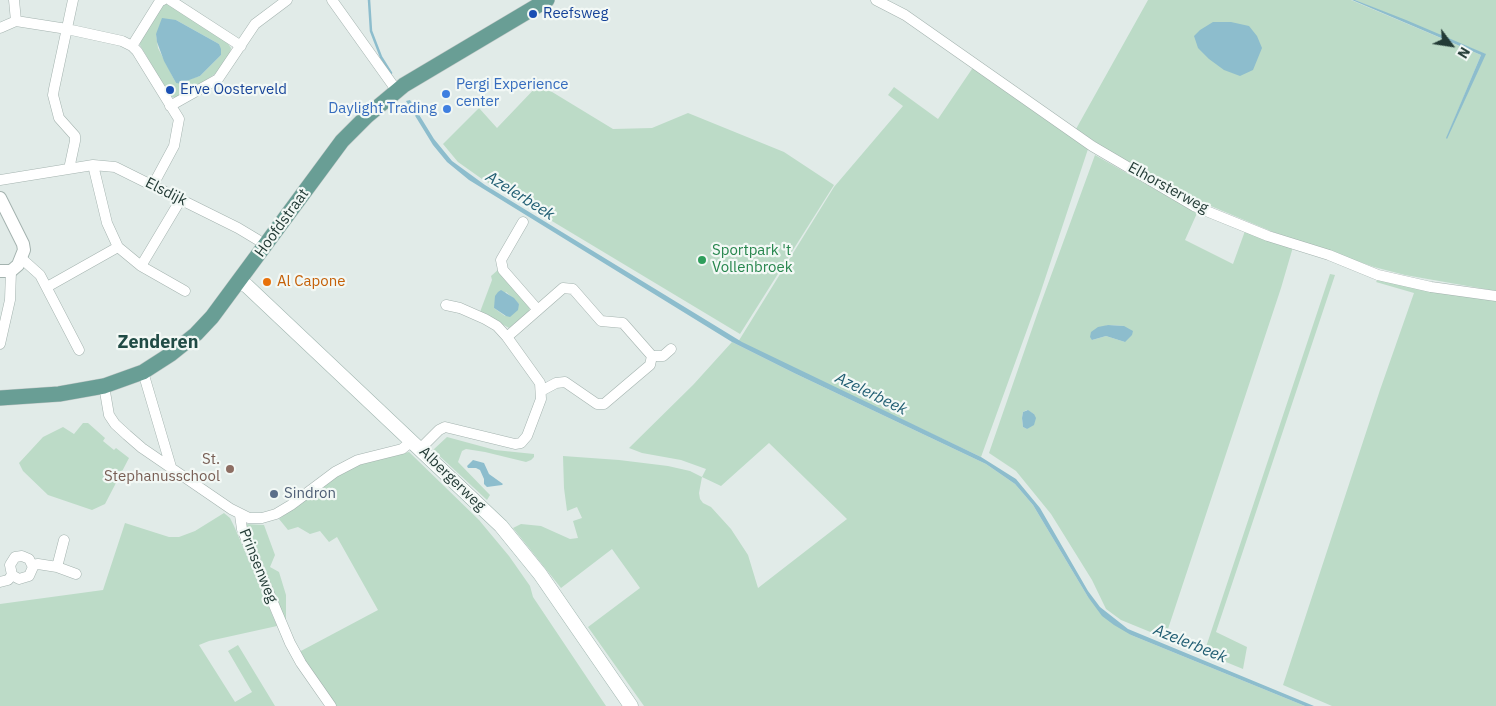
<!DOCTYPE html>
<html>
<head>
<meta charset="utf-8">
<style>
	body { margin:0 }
	#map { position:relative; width:1496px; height:706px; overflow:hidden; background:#e1ebe8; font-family:"IBM Plex Sans",sans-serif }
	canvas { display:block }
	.north { position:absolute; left:1426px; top:20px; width:50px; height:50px; -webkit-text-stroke:4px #f2f8f5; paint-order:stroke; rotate:121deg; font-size:14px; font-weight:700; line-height:20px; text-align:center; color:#233b36 }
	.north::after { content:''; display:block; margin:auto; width:18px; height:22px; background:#233b36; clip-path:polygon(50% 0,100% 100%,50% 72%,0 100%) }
</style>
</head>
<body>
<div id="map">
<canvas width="1496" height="706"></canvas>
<div class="north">N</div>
</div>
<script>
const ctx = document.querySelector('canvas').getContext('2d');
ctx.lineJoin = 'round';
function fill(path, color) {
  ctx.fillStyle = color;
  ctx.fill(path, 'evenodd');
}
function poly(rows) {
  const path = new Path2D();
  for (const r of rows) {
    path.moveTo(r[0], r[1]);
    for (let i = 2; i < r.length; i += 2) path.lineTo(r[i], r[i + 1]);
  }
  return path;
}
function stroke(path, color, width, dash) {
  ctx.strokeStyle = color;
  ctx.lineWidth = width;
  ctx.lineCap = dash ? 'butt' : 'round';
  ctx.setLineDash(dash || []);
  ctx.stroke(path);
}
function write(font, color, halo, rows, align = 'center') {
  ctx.font = font + ' "IBM Plex Sans",sans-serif';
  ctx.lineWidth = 4.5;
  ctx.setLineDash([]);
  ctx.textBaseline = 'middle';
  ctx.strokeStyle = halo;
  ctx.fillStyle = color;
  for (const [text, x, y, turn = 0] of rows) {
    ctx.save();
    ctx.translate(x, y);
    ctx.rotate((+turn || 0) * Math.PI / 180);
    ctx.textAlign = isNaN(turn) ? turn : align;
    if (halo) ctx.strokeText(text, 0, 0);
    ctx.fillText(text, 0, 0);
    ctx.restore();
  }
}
fill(poly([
	[1148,0,1351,0,1481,55,1446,139,1485,54,1355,0,1496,0,1496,291,1405,275,1374,267,1273,232,1194,199,1155,180,1122,160,1076,129],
	[166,3,172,5,227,42,231,48,230,53,218,72,179,98,172,97,167,91,140,45,140,39,159,9],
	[176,20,219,44,221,55,200,76,176,83,158,48,156,34],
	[974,66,1088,149,1040,294,981,457,738,342,834,187,903,106,888,95,894,87,938,119],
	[539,84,613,129,652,128,688,113,784,152,834,185,740,334,482,179,458,162,443,144,479,108,497,128],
	[1095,155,1174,200,1198,211,1185,240,1233,264,1245,231,1293,247,1281,288,1165,638,1121,620,1106,609,1092,580,1051,514,1016,471,989,453,1041,303],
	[1108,325,1124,326,1125,342,1106,336,1092,340,1093,332],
	[1027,410,1034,414,1027,429,1023,427,1022,418,1023,412],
	[499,269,529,306,530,313,509,328,480,312,492,280,491,276],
	[506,292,519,304,505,316,494,308],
	[1330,274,1335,275,1216,632,1247,647,1243,669,1204,653],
	[1380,277,1496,301,1496,706,1332,706,1283,685,1380,390,1414,293,1376,282],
	[732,342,794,373,986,464,1015,484,1033,505,1088,597,1131,635,1305,706,644,706,588,627,640,588,612,549,561,588,513,528,521,524,541,526,570,539,578,538,573,521,582,518,577,507,567,511,564,488,563,456,619,460,668,466,690,471,702,477,706,469,681,460,642,453,629,448,693,385],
	[769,443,847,519,758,588,748,555,731,529,711,507,703,503,700,499,699,493,702,477,721,486],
	[83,423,88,423,105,438,103,441,114,450,116,448,129,458,105,504,92,510,48,495,23,471,19,463,43,437,63,427,74,434],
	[447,437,495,450,534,454,534,457,531,460,526,462,485,452,466,449,462,451,458,462,490,495,487,500,433,450],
	[409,452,479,520,509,556,530,586,533,597,606,706,335,706,299,652,378,610,337,537,329,542,320,531,310,534,298,527,288,530,279,519,338,475,351,468,370,461],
	[224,513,230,518,234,526,277,626,209,641,199,645,235,702,252,692,228,651,238,645,275,706,0,706,0,604,103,590,125,523,169,537,179,537,195,531],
	[245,524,264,525,275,555,270,567,279,572,286,595,286,624]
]), '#bcdbc7');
fill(poly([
	[1352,0,1355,0,1406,20,1486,54,1447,139,1446,138,1481,55],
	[162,18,176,20,219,44,221,49,221,55,200,76,189,80,182,84,176,83,164,61,157,42,156,34],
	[1213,22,1231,22,1249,26,1257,36,1262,48,1253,70,1240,76,1224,70,1209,59,1198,48,1194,36,1200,30],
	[410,100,434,139,452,161,485,185,742,342,981,457,1016,479,1040,508,1088,591,1100,607,1128,629,1314,706,1305,706,1131,635,1114,625,1102,616,1088,597,1033,505,1015,484,986,464,794,373,732,342,469,180,447,162,433,145,406,101],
	[501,290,514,298,519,304,518,310,510,317,506,316,494,308,495,296,498,292],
	[1108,325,1124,326,1133,331,1132,335,1125,342,1106,336,1092,340,1090,337,1091,332,1098,327],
	[1028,410,1034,414,1036,418,1034,425,1027,429,1023,427,1022,418,1023,412],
	[473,460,484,463,489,474,503,484,502,485,487,487,484,484,484,479,480,470,476,468,468,468,467,466]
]), '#8dbdcd');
stroke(poly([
	[369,0,371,31,381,57,391,73]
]), '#8dbdcd', 2.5);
const minor = poly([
	[14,0,16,21],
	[170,0,241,46],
	[332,0,397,91],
	[876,0,905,15,1092,146,1194,206,1268,236,1329,255,1378,275,1431,287,1496,296],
	[0,28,16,21,67,29,122,41,132,46,137,51,179,119,174,146,153,185],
	[132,46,160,1,163,0],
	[170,106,218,79,255,24,287,0],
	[93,165,107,223,118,247,141,266,185,291],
	[69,169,75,141,75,136,59,118,53,95,54,89,73,0],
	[0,180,93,165,115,167,238,228,258,240],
	[523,222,501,260,503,270,538,310],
	[21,258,40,275,79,350],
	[141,266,181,199],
	[47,287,118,247],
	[507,337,563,288,573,289,601,321,623,323,652,356,650,365,604,404,597,404,565,382,556,383,541,391],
	[0,344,10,300,11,271],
	[652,356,663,356,671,349],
	[143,372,171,467],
	[104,386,109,415,115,424,127,435,142,448,231,509,249,518,262,518,276,514,291,505,335,472,358,460,402,449,412,441],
	[420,449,439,430,445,427,515,444,521,443,527,436,541,399,540,383,507,337,497,326,485,319,460,308,446,305],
	[240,515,242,529,290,643,301,663,331,706],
	[32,565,38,564,57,567,64,540],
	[57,567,76,574],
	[0,582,8,580,12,575,19,579,29,576,33,567,29,559,22,556,15,557,10,565,12,575]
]);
const tertiary = poly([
	[0,198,23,244,24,250,18,265,11,271,0,271]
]);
const secondary = poly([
	[239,281,247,286,501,526,540,574,631,706]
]);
const primary = poly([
	[0,398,59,394,104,386,143,372,171,354,196,334,212,317,342,141,367,116,404,85,547,0]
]);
stroke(minor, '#a4b3af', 11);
stroke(tertiary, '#a4b3af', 14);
stroke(secondary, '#a1b6b0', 15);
stroke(primary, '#c1c8c7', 16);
stroke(minor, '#fff', 10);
stroke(tertiary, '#fff', 12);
stroke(secondary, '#fff', 14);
stroke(primary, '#699e95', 15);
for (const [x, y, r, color] of [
	[533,14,5,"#1a4fb4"],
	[170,90,5,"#1a4fb4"],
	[446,94,5,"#3f7fe0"],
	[447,109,5,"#3f7fe0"],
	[702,260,5,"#2e9e5b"],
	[267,282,5,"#e8710a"],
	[230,469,5,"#8d6e63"],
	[274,494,5,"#5c6f8a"]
]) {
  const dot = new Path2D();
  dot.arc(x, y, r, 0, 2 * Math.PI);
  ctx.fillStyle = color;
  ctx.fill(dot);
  stroke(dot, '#f2f8f5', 2);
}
write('15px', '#164399', '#f2f8f5', [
	["Reefsweg",543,14],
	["Erve Oosterveld",180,90]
], 'left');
write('15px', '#366cbe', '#f2f8f5', [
	["Pergi Experience",456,85],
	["center",456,102],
	["Daylight Trading",437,109,"right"]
], 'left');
write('15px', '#233b36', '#f2f8f5', [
	["Elhorsterweg",1168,188,29],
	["Elsdijk",166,192,27],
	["Hoofdstraat",282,223,-54],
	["Albergerweg",452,479,44],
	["Prinsenweg",258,566,68]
]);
write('15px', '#27864d', '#f2f8f5', [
	["Sportpark 't",712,251],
	["Vollenbroek",712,268]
], 'left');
write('15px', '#c56008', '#f2f8f5', [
	["Al Capone",277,282]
], 'left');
write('15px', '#785e54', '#f2f8f5', [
	["St.",220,460],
	["Stephanusschool",220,477]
], 'right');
write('15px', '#4e5e75', '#f2f8f5', [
	["Sindron",284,494]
], 'left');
write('italic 16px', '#215e73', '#f2f8f5', [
	["Azelerbeek",520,196,32],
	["Azelerbeek",871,394,26],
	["Azelerbeek",1190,644,22]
]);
write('bold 18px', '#204b45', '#f2f8f5', [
	["Zenderen",158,343]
]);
</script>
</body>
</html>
